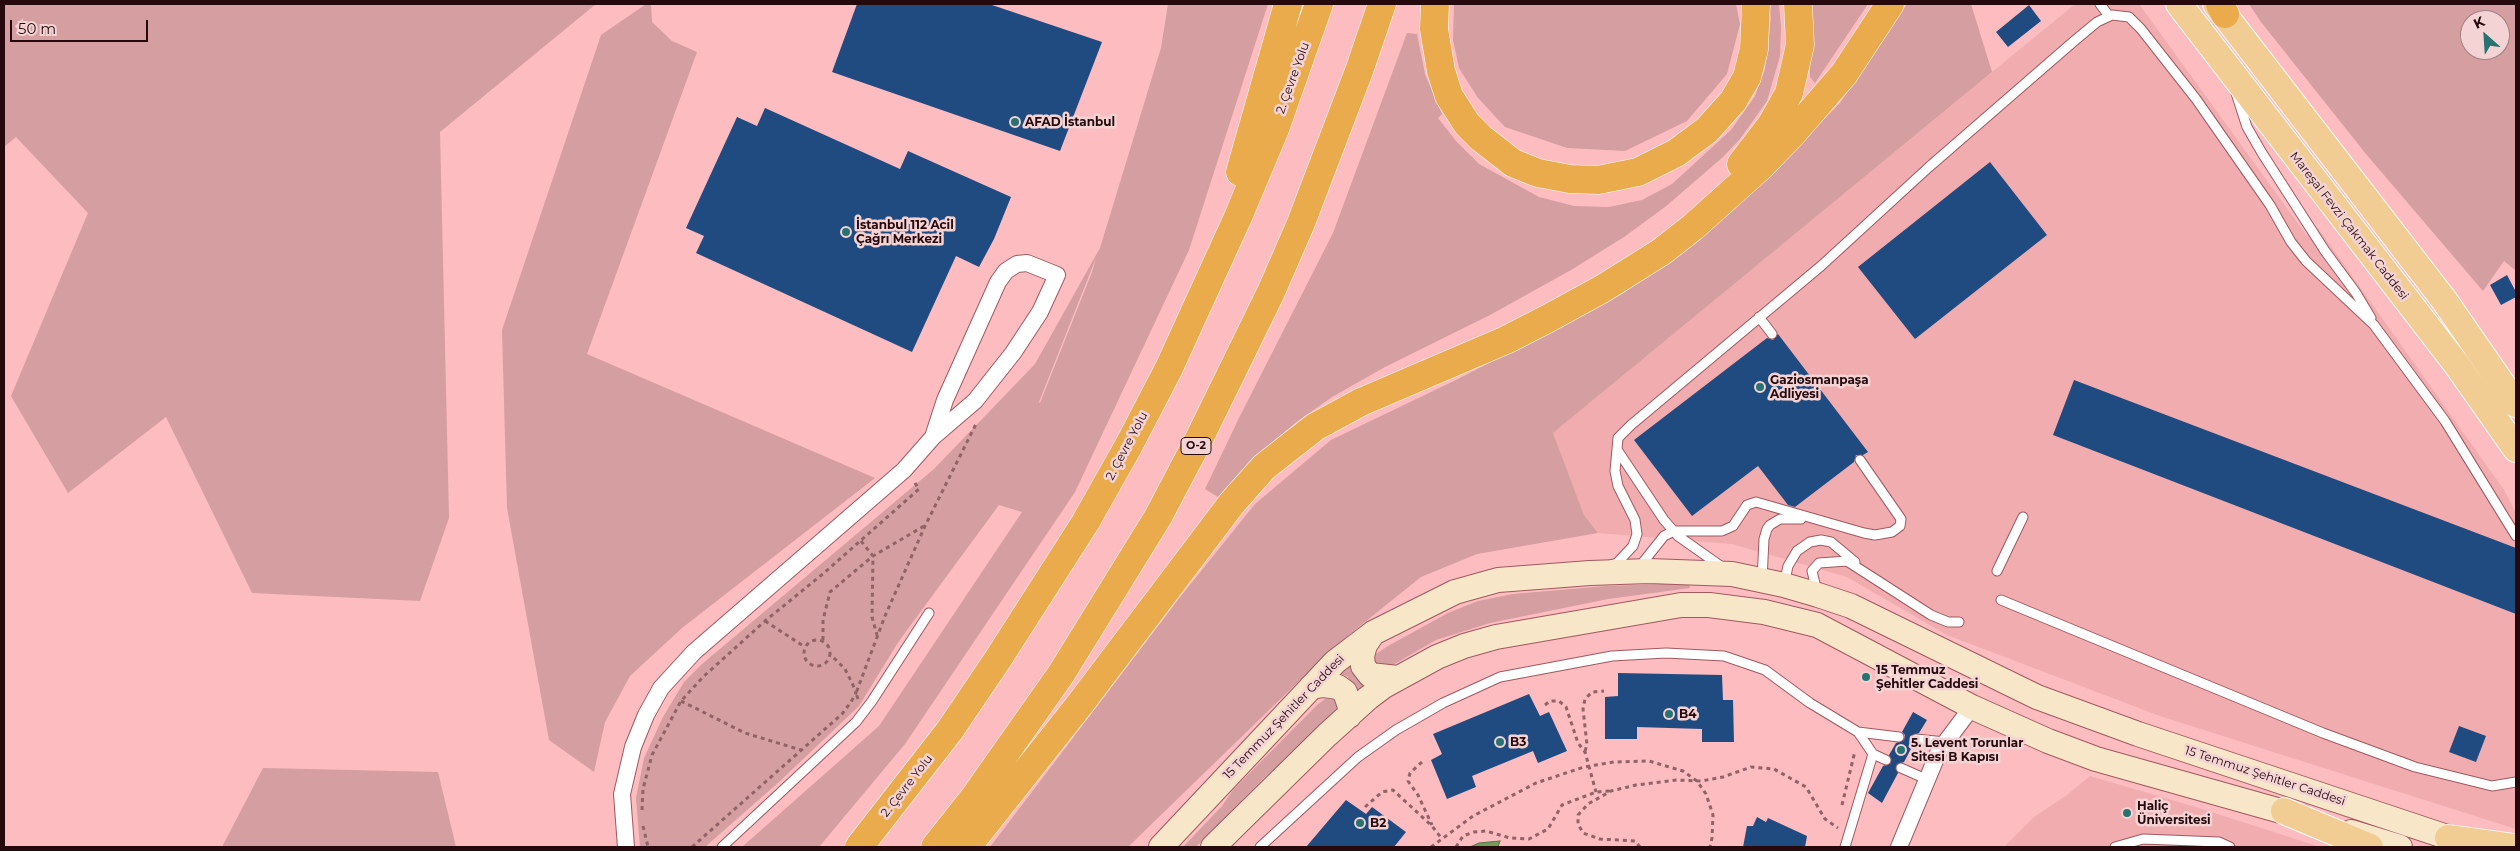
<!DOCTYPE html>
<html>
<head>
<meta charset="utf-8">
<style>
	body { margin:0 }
	#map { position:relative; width:2520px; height:851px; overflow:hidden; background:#fcbcc0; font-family:Montserrat,sans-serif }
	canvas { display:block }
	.frame { position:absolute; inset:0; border:5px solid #25090d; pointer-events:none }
	.north { position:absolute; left:2460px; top:10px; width:50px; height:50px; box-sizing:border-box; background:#f4d3d4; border:1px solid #a18284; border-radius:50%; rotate:334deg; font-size:14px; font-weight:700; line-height:20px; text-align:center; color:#25090d }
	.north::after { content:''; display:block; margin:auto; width:18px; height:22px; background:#287272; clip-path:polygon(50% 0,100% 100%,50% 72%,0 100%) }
	.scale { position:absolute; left:10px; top:20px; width:138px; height:22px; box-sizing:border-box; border:2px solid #25090d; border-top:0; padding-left:6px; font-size:15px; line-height:18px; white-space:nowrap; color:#25090d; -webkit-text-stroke:4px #f4d3d4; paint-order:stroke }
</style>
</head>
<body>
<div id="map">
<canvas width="2520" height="851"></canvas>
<div class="frame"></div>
<div class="north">K</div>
<div class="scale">50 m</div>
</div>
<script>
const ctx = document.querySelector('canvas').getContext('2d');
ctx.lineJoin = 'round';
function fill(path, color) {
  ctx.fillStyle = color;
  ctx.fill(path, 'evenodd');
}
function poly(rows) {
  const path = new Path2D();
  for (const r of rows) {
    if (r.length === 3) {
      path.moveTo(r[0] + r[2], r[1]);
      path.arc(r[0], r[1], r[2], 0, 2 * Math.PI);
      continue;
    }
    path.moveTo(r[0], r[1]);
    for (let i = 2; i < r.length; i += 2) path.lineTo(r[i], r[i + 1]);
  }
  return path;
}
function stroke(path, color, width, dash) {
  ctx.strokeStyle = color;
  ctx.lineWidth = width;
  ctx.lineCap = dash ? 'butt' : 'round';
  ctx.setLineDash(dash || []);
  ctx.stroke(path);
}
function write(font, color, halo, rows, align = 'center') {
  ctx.font = font + ' Montserrat,sans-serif';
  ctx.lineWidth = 5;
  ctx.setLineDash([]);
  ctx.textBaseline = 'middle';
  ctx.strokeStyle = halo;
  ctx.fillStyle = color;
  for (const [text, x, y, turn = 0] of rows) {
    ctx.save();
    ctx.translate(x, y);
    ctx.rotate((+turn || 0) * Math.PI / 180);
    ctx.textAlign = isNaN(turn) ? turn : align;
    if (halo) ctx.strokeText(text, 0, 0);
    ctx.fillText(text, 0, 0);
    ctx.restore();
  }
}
fill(poly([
	[2075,4,2139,4,2307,236,2318,228,2504,490,2516,513,2516,829,2160,716,1947,635,1847,577,1732,544,1598,533,1584,515,1553,433],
	[2090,776,2202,809,2320,847,2004,847,2034,817,2067,795]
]), '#f0acaf');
fill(poly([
	[4,4,596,4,440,132,449,518,420,601,252,593,166,417,68,493,11,396,88,213,16,137,4,147],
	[646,4,651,4,652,22,672,41,697,52,587,354,875,478,682,628,630,676,605,722,594,772,549,740,507,508,502,330,601,35],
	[1168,4,1268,4,1189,250,1075,492,905,744,819,847,742,847,879,726,1022,512,999,505,899,641,859,706,779,782,705,847,640,847,636,798,644,758,663,717,684,682,702,664,934,469,1035,364,1100,248,1161,48],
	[1096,258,1092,272,1040,403,1039,402],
	[1454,4,1736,4,1740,24,1727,74,1687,121,1625,151,1567,148,1505,127,1478,98,1459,68,1453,40],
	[1769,4,1779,4,1781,27,1780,56,1767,101,1740,139,1723,157,1665,207,1624,237,1571,270,1490,315,1385,367,1332,397,1298,421,1276,439,1218,497,1205,489,1240,416,1333,233,1407,33,1417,34,1425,74,1442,114,1438,118,1456,141,1479,164,1539,197,1574,206,1609,207,1642,200,1672,184,1731,130,1755,96,1765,69,1771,18],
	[1810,4,1868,4,1815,83,1810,77],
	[1907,4,1971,4,1992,72,1553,433,1584,515,1598,533,1477,554,1421,577,1335,646,1128,847,990,847,1181,596,1255,504,1331,440,1458,379,1624,293,1734,210,1840,103],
	[2249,4,2516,4,2516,271,2504,261,2483,291,2366,154,2261,22],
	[2470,20,2500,20,2500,50,2470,50],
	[1689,583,1690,588,1608,599,1490,623,1436,640,1386,669,1373,662,1376,654,1388,646,1448,613,1478,601,1513,594,1606,586],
	[1349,662,1353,674,1365,683,1358,690,1347,676,1336,674],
	[1327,697,1336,698,1340,706,1336,713,1264,778,1196,847,1183,847,1222,806,1233,790,1316,706],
	[263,768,438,772,456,847,222,847]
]), '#d59ea1');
const water = poly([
	[1500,841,1498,847,1470,847,1479,843,1500,841]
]);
fill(water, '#729c5c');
stroke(water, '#5b7044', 1);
fill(poly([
	[857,4,989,4,1102,42,1060,151,832,72],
	[2029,5,2041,21,2008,47,1996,32],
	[765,108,900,169,908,151,1011,197,994,239,979,267,956,256,912,352,696,253,704,236,686,228,737,117,757,126],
	[1990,162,2047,235,1915,339,1858,267],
	[2507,275,2516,292,2516,297,2501,305,2490,285],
	[1778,334,1868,452,1863,455,1856,455,1854,462,1795,507,1788,505,1758,466,1692,516,1634,440,1767,338,1773,340],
	[2074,380,2516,548,2516,614,2053,435],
	[1618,673,1722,675,1723,700,1733,700,1734,742,1702,742,1702,729,1637,727,1637,739,1605,739,1605,697,1618,696],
	[1529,694,1540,716,1549,712,1567,751,1538,763,1533,751,1472,776,1476,787,1447,799,1431,760,1442,754,1433,734],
	[1913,712,1927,720,1919,733,1911,736,1910,741,1913,745,1904,762,1896,765,1898,773,1882,803,1868,793,1883,766,1891,763,1889,755,1896,743,1904,740,1905,735,1902,732],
	[2459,726,2486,736,2476,762,2449,752],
	[1346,800,1366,814,1372,807,1406,832,1394,847,1306,847],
	[1757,817,1766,822,1768,818,1807,836,1805,847,1743,847,1747,826,1753,826]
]), '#204b81');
const service = poly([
	[2100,4,2109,16],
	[2236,93,2247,127,2262,153,2325,251,2356,293,2371,318],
	[1759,317,1772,334],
	[1618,451,1664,520,1678,536,1722,567],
	[1611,565,1617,563,1633,546,1637,534,1635,520,1618,486,1615,471,1618,438,1631,425,1821,266,1929,167,2073,42,2097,22,2112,15,2129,17,2141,29,2196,99,2270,205,2291,242,2306,261,2374,325,2445,421,2516,536],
	[1640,566,1664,536,1674,531,1722,531,1733,526,1747,505,1756,502,1864,533,1875,535,1892,532,1900,526,1901,519,1860,460],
	[1997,571,2023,517],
	[1762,580,1764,539,1767,529,1770,525,1780,519,1801,519],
	[1784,585,1788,566,1797,551,1810,542,1821,540,1831,542,1855,562],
	[1817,592,1812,571,1819,563,1847,561,1931,615,1948,622,1959,622],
	[2001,600,2323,733,2415,767,2492,786,2516,782],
	[1858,732,1899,737],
	[1916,739,1945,742],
	[1901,768,1926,779],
	[722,847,856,722,872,701,929,613],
	[1260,847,1358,757,1396,730,1443,703,1500,677,1612,656,1666,653,1724,656,1765,670,1810,703,1858,732,1873,754],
	[1845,847,1873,754,1886,760],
	[2115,847,2143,839,2219,842,2230,847]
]);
const minor = poly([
	[626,847,622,794,633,747,646,715,661,688,694,652,904,470,933,437,975,401,1013,353,1040,312,1057,275,1027,263,1017,264,1006,271,998,282,945,400,933,437],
	[1899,847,1939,751,1972,707]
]);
const secondary = poly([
	[1373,633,1365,645,1362,656,1363,666,1370,675,1398,678],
	[1311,687,1324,685,1338,687,1345,692,1350,707,1349,716],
	[2351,832,2400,847],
	[1161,847,1335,662,1373,633,1455,592,1498,580,1590,573,1649,571,1732,574,1784,585,1818,595,1851,606,2037,697,2138,734,2465,843],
	[1213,847,1327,735,1368,698,1384,686,1437,657,1464,646,1496,637,1681,605,1709,605,1764,612,1817,625,1972,707,2048,741,2096,759,2302,817]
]);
const primary = poly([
	[2179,4,2457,365,2516,449],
	[2216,4,2444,300,2516,404],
	[2284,811,2370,847],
	[2448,838,2514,847]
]);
const motorway = poly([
	[1435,4,1434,29,1441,71,1449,96,1467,124,1481,138,1513,163,1538,173,1570,179,1598,180,1638,172,1676,153,1707,130,1733,101,1747,77,1754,49,1756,4],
	[2220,4,2225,14],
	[1741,164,1771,125,1789,93,1800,45,1798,4],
	[1240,172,1288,4],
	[859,847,950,730,998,659,1085,523,1129,445,1169,368,1238,217,1275,129,1319,4],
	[935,847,973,799,1061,674,1158,517,1198,441,1271,292,1301,223,1359,71,1382,4],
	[967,847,1080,704,1232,503,1264,467,1315,427,1361,402,1506,340,1547,319,1602,289,1661,252,1693,227,1761,166,1791,135,1844,74,1890,4]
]);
stroke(service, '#a0595f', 11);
stroke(minor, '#a0595f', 18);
stroke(secondary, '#a0595f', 26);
stroke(primary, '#fff', 28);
stroke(motorway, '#fff', 29);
stroke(poly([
	[861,541,873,556,872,617,877,635],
	[765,621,805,647],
	[817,653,13],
	[823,640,823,620,830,592,873,556,924,526],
	[858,699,856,693,885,616,925,526,976,424],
	[681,701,745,733,801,750],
	[1545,705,1550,701,1559,701,1566,707,1578,743,1585,752,1596,792],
	[1585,751,1587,745,1583,709,1585,699,1592,692,1604,691],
	[1422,762,1410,773,1408,781,1418,795,1432,825],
	[1842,805,1855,751],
	[1365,807,1382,792,1393,790,1432,826,1442,839],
	[642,810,643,789,652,755,681,701,703,677,765,621,824,573,919,489,915,483],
	[643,826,648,847],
	[692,847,842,714,851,702,856,693,853,685,845,669,830,654],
	[1431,847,1473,816,1536,783,1584,767,1614,762,1649,761,1683,771,1697,781,1706,794,1713,815,1712,838,1710,847],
	[1456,847,1463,836,1474,832,1486,831,1510,838,1529,839,1548,829,1562,805,1596,792,1610,791],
	[1640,847,1635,841,1600,839,1583,833,1578,824,1578,815,1588,804,1611,791,1636,785,1677,780,1701,781,1723,777,1751,767,1774,769,1806,787,1825,819,1838,828]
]), '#916367', 3, [4, 4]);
stroke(service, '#fff', 9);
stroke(minor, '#fff', 16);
stroke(secondary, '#f8e6c9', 24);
stroke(primary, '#f2cd93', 26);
stroke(motorway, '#e9ab4b', 28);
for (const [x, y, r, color] of [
	[1015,122,5,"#287272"],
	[846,232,5,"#287272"],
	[1760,387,5,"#287272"],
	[1866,677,5,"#287272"],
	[1669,714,5,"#287272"],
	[1500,742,5,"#287272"],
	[1901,750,5,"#287272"],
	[2127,813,5,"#287272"],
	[1360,823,5,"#287272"]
]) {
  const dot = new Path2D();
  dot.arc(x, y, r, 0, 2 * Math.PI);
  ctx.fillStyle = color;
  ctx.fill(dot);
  stroke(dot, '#f4d3d4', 2);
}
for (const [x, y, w] of [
	[1196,446,30]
]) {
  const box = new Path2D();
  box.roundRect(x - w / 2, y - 8.5, w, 17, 4);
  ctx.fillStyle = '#f4d3d4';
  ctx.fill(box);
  stroke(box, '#25090d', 1);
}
write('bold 11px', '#25090d', null, [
	["O-2",1196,446]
]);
write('12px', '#25090d', '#f4d3d4', [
	["2. Çevre Yolu",1293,78,-70],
	["Mareşal Fevzi Çakmak Caddesi",2349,226,52],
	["2. Çevre Yolu",1127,446,-62],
	["15 Temmuz Şehitler Caddesi",1284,717,-46],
	["15 Temmuz Şehitler Caddesi",2265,776,18],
	["2. Çevre Yolu",907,786,-52]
]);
write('bold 12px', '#25090d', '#f4d3d4', [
	["AFAD İstanbul",1025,122],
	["İstanbul 112 Acil",856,225],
	["Çağrı Merkezi",856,239],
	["Gaziosmanpaşa",1770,380],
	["Adliyesi",1770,394],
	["15 Temmuz",1876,670],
	["Şehitler Caddesi",1876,684],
	["B4",1679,714],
	["B3",1510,742],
	["5. Levent Torunlar",1911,743],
	["Sitesi B Kapısı",1911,757],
	["Haliç",2137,806],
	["Üniversitesi",2137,820],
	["B2",1370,823]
], 'left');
</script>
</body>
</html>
